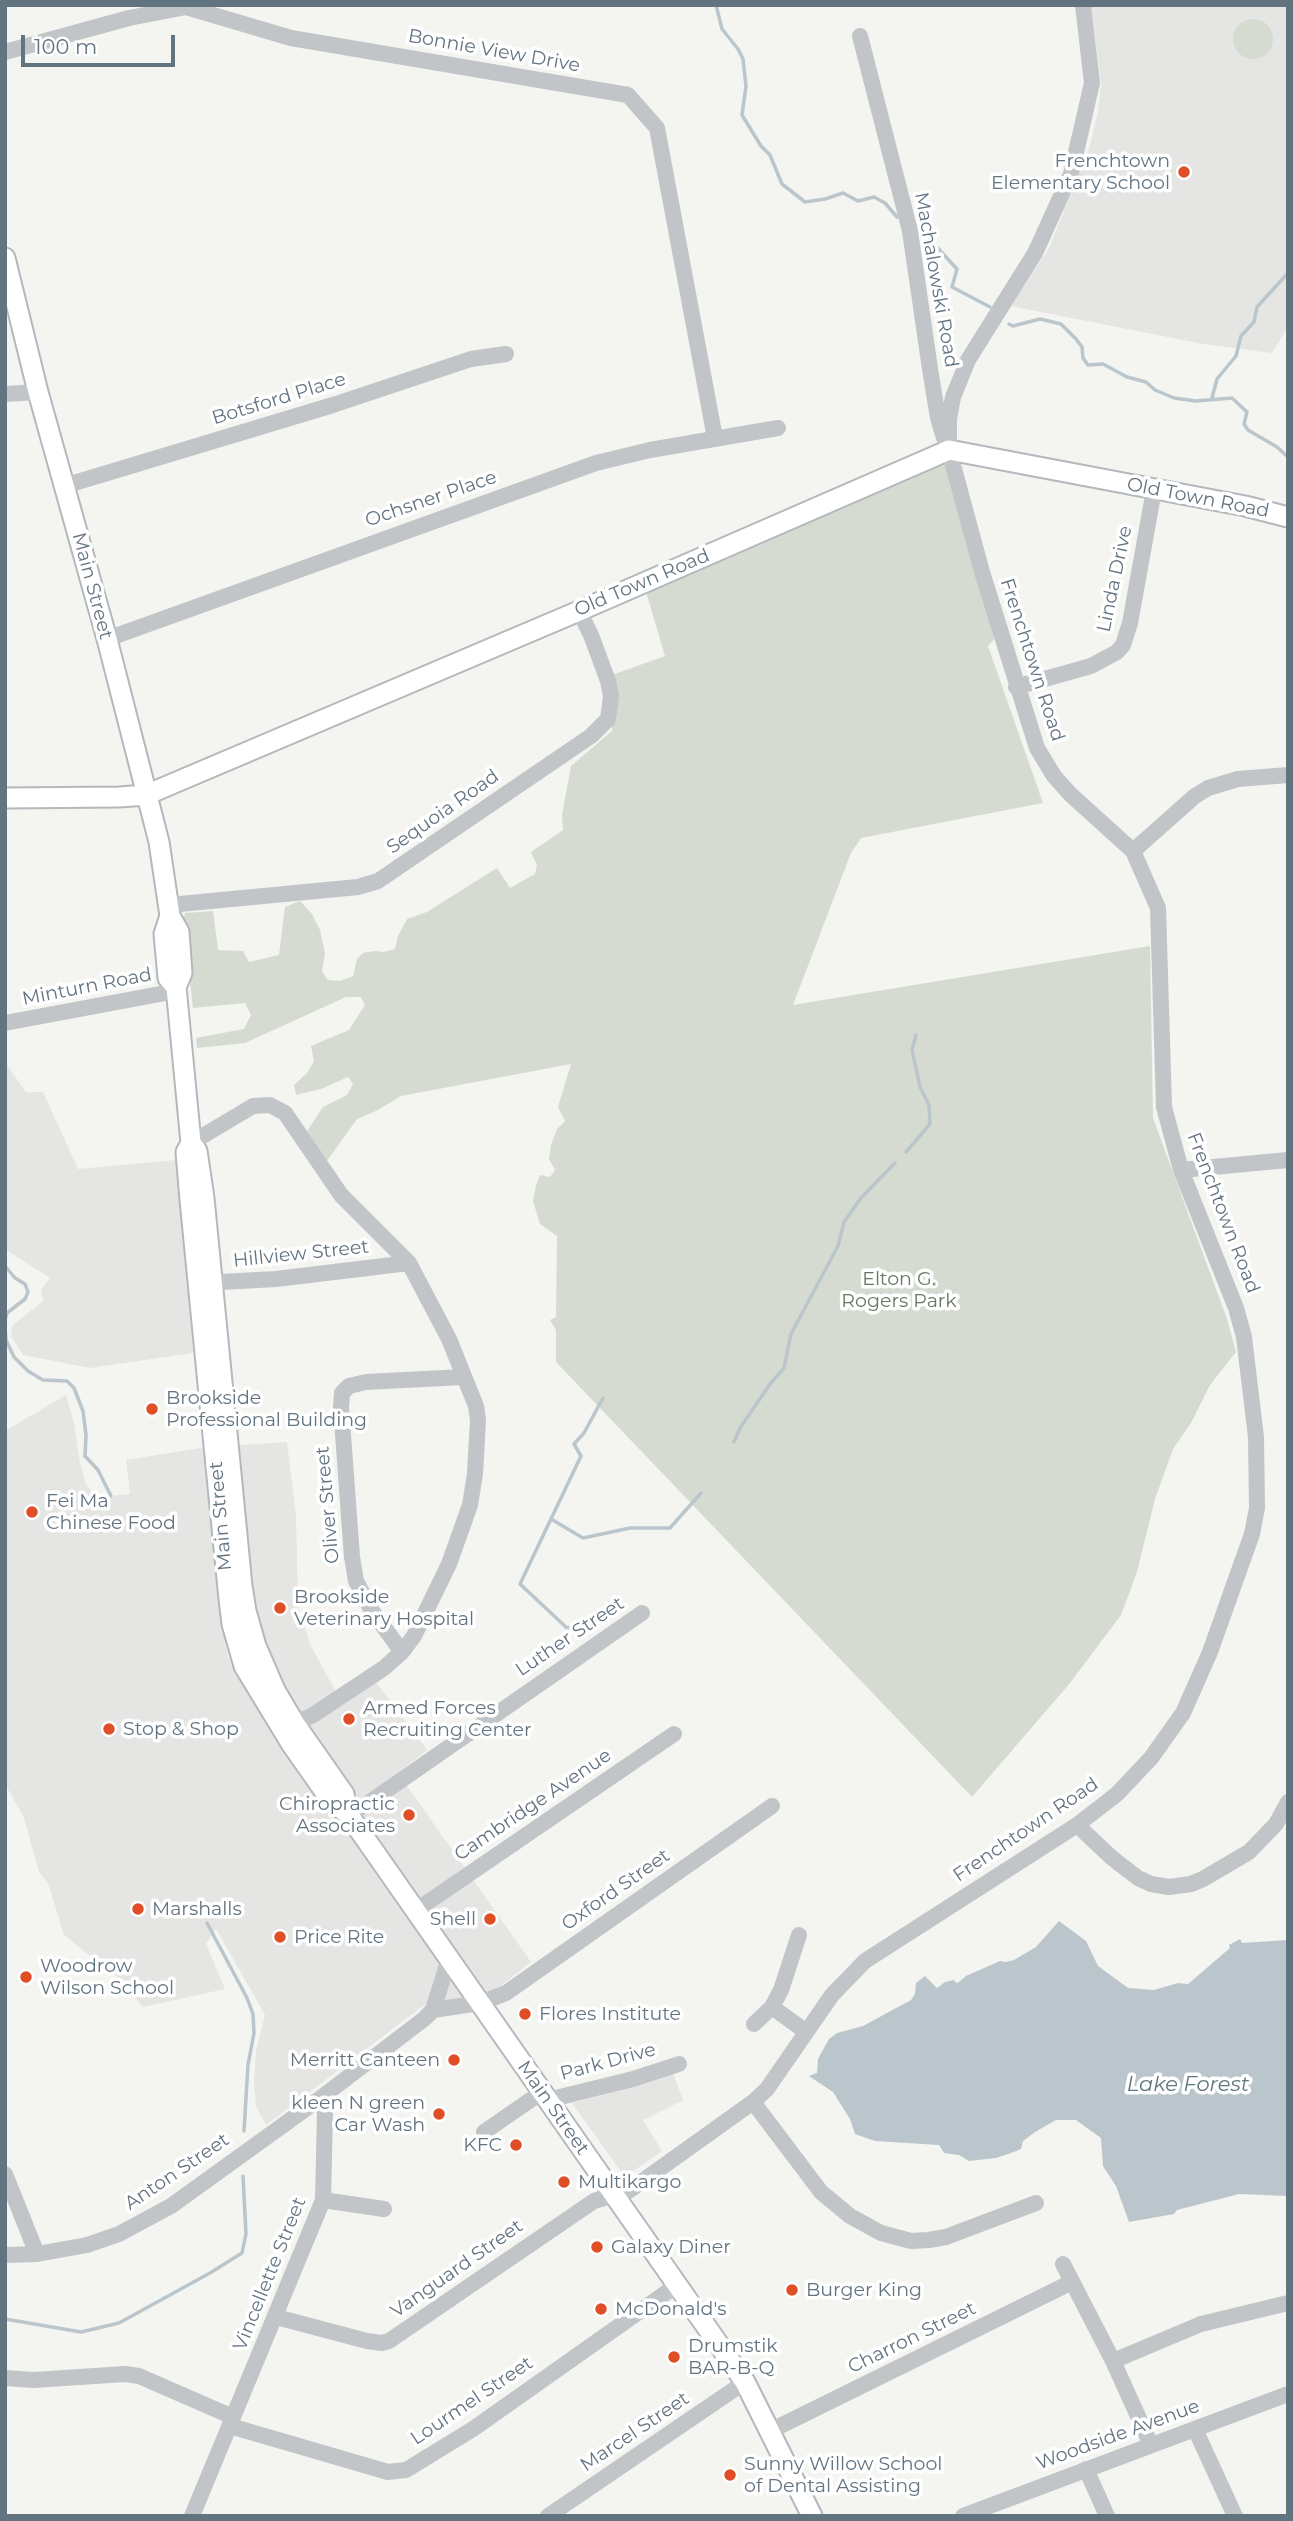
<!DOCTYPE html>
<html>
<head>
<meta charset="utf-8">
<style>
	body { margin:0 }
	#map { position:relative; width:1293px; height:2521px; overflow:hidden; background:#f4f4f0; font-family:Montserrat,sans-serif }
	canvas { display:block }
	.frame { position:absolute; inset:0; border:7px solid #637481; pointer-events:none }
	.scale { position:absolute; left:21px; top:35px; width:154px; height:32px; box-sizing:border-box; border:4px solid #637481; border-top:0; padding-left:9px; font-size:21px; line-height:24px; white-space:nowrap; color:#637481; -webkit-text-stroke:5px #fff; paint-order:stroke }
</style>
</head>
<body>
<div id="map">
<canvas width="1293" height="2521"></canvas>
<div class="frame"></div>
<div class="scale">100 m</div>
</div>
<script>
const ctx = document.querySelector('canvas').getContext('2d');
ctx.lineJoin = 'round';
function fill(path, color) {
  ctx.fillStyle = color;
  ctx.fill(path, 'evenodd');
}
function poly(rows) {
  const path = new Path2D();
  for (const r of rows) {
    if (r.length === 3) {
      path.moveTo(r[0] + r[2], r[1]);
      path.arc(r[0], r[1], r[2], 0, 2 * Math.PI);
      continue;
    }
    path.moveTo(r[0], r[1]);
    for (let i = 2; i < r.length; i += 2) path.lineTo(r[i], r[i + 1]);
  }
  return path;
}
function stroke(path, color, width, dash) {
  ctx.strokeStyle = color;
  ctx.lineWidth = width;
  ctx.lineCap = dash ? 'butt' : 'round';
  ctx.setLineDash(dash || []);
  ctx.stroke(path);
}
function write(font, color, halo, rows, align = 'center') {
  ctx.font = font + ' Montserrat,sans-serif';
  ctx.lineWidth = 7;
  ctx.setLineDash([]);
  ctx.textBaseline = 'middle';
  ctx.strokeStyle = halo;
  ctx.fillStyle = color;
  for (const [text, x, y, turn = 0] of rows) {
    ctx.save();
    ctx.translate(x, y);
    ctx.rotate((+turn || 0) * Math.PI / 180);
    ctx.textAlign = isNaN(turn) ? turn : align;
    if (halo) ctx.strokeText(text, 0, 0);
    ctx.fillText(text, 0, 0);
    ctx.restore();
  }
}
fill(poly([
	[1091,5,1288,5,1288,327,1272,353,1203,344,1011,306,1049,248,1089,149,1098,112,1101,84],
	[5,1065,7,1065,26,1092,43,1092,78,1169,176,1160,193,1353,90,1368,23,1355,11,1336,12,1326,43,1301,41,1290,50,1278,5,1249],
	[66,1395,74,1423,80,1463,86,1484,93,1494,102,1497,130,1494,126,1460,207,1447,287,1442,296,1514,298,1607,310,1644,343,1705,376,1682,427,1750,399,1772,407,1786,531,1962,497,1989,423,2006,266,2125,256,2106,254,2085,256,2051,265,2015,216,1929,206,1944,225,1989,143,2007,117,1977,64,1935,48,1883,39,1872,24,1818,5,1784,5,1431],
	[240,1484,252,1596,260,1634,295,1715,309,1732,278,1741,238,1678,228,1657,223,1632,208,1486],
	[673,2073,683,2100,643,2120,662,2151,625,2177,572,2103,618,2091]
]), '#e5e6e4');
fill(poly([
	[1253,39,20],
	[946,453,997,636,988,646,1043,803,861,838,851,853,793,1005,1150,946,1153,1118,1227,1319,1236,1352,1210,1385,1191,1423,1173,1449,1155,1499,1137,1572,1121,1615,1070,1683,972,1797,556,1362,556,1330,550,1320,556,1317,557,1236,540,1224,533,1201,536,1185,540,1175,550,1177,555,1170,549,1159,551,1145,557,1129,565,1121,558,1107,571,1064,401,1096,378,1110,357,1119,326,1162,307,1131,323,1107,347,1095,353,1084,348,1077,321,1089,296,1095,294,1085,308,1072,314,1061,311,1046,349,1030,365,1005,361,997,346,997,245,1043,197,1048,196,1038,244,1029,251,1015,245,1003,193,1008,183,923,185,913,213,911,218,950,243,951,249,962,279,955,285,907,300,901,312,914,320,930,325,953,322,972,328,980,340,981,353,976,357,959,363,953,375,951,384,952,395,949,398,936,407,919,427,912,497,868,510,888,535,874,537,865,531,852,563,830,562,815,571,766,612,731,612,675,665,656,644,585]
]), '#d5dbd1');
fill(poly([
	[1059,1921,1086,1941,1098,1966,1128,1988,1154,1990,1178,1983,1188,1984,1230,1948,1229,1945,1240,1939,1242,1943,1288,1940,1288,2196,1239,2194,1177,2210,1174,2214,1129,2222,1116,2186,1103,2166,1101,2138,1076,2120,1056,2120,1035,2132,1023,2141,1021,2149,1011,2153,996,2158,969,2161,959,2155,944,2153,939,2145,875,2141,855,2134,850,2119,833,2092,809,2076,817,2073,818,2059,829,2039,837,2033,863,2026,911,2000,915,1994,916,1983,925,1976,937,1988,945,1982,954,1980,956,1983,959,1982,966,1976,1000,1961,1006,1962,1014,1960,1036,1947]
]), '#bac6cb');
stroke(poly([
	[716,5,722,29,738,49,743,59,746,86,742,115,761,146,770,155,782,184,805,202,825,199,843,193,858,201,874,197,885,203,897,217],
	[922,231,957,269,952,287,990,307],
	[1009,324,1013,326,1040,319,1061,324,1076,339,1082,347,1083,358,1088,365,1103,364,1127,377,1146,382,1155,390,1174,398,1196,401,1232,398,1247,412,1244,424,1248,430,1277,447,1288,457],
	[1212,398,1217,379,1236,356,1241,336,1254,322,1257,307,1288,273],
	[906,1152,930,1124,929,1105,920,1087,912,1050,916,1035],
	[5,1266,15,1278,25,1284,28,1292,25,1299,7,1313,5,1320],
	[5,1327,6,1340,14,1357,28,1371,43,1380,67,1381,74,1388,83,1411,86,1435,85,1456,98,1470,111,1496],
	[734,1442,740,1428,770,1384,784,1368,791,1334,838,1246,844,1222,861,1198,895,1163],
	[551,1519,583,1538,630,1528,670,1528,701,1493],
	[584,1630,578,1626,567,1628,520,1584,581,1456,574,1444,584,1433,603,1398],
	[207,1923,247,1998,253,2014,254,2033,248,2065,244,2131],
	[5,2319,81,2332,119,2323,210,2273,242,2253,246,2234,243,2176]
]), '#bac6cb', 3.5);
const major = poly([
	[5,258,38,392,107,639,159,842,170,916,164,934,168,978,176,987],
	[5,798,119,797,146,795,579,611,949,450,1245,506,1288,517],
	[170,916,179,932,182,973,176,987,191,1143,197,1151,204,1198,242,1586,246,1611,256,1646,275,1690,295,1724,344,1794,348,1814],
	[191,1143,186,1152,190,1200,229,1599,232,1624,244,1666,292,1745,332,1802,348,1814,745,2382,812,2516]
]);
stroke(major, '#b4b8bc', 23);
stroke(poly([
	[860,36,910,231,930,369,938,418,944,438],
	[5,52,129,18,186,7,291,38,628,95,657,128,715,438],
	[5,394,38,392],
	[64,486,333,405,471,359,506,354],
	[107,639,596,463,650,450,778,428],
	[1016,687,1091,666,1117,652,1123,645,1130,623,1154,490],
	[1133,851,1195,796,1208,788,1238,779,1288,775],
	[169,905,358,887,378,881,591,736,608,719,611,696,608,681,591,635,579,611],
	[5,1023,176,991],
	[191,1143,253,1106,270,1105,285,1113,341,1195,409,1263,449,1339,476,1406,478,1420,475,1474,470,1505,449,1564,414,1636,402,1652,384,1668,313,1715,286,1727],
	[1181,1170,1288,1160],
	[203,1283,276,1279,409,1263],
	[402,1652,372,1611,356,1581,352,1557,341,1407,342,1393,349,1386,366,1382,463,1377],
	[348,1814,364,1806,642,1613],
	[1077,1825,1112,1858,1138,1878,1151,1884,1169,1887,1191,1884,1203,1879,1249,1852,1276,1824,1288,1802],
	[415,1911,674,1734],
	[772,2007,805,2031],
	[433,2010,480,2003,506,1993,772,1806],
	[754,2024,772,2007,781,1990,799,1935],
	[548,2100,633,2079,679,2064],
	[753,2102,821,2192,850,2216,881,2233,911,2241,929,2240,946,2237,1036,2203],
	[484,2132,542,2092],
	[5,2174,37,2254],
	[323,2200,384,2209],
	[5,2255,37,2254,87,2245,119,2234,171,2206,318,2100,424,2019,433,2010,449,1959],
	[1063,2264,1113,2361,1151,2445],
	[276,2317,367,2341,382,2343,389,2341,594,2201,630,2190,753,2102,767,2089,832,1995,865,1961,1077,1825,1117,1794,1151,1758,1183,1713,1210,1652,1252,1534,1257,1508,1256,1437,1244,1337,1236,1308,1181,1170,1164,1107,1158,908,1133,851,1070,794,1054,776,1037,748,982,572,949,450,949,419,953,397,968,360,1035,253,1071,174,1092,83,1083,5],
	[1113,2361,1201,2324,1288,2303],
	[5,2378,34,2380,125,2374,139,2376,233,2417],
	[230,2426,388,2472,406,2470,473,2429,677,2285],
	[1195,2429,1235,2516],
	[770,2431,1072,2282],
	[1086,2469,1107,2516],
	[192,2516,323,2200,325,2111,318,2100],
	[548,2516,745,2382],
	[963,2516,1288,2394]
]), '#c1c5c8', 16);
stroke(major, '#fff', 19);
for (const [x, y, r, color] of [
	[1184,172,7,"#e04e25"],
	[152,1409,7,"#e04e25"],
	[32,1512,7,"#e04e25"],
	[280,1608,7,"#e04e25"],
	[349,1719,7,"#e04e25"],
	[109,1729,7,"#e04e25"],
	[409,1815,7,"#e04e25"],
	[138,1909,7,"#e04e25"],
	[490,1919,7,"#e04e25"],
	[280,1937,7,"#e04e25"],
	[26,1977,7,"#e04e25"],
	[525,2014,7,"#e04e25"],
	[454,2060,7,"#e04e25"],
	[439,2114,7,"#e04e25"],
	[516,2145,7,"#e04e25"],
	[564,2182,7,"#e04e25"],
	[597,2247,7,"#e04e25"],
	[792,2290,7,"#e04e25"],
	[601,2309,7,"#e04e25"],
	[674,2357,7,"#e04e25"],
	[730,2475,7,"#e04e25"]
]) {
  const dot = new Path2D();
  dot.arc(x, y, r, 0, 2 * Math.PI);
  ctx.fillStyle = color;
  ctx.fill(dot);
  stroke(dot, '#fff', 2.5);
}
write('19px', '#637481', '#fff', [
	["Bonnie View Drive",494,51,10],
	["Machalowski Road",936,280,80],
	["Botsford Place",279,399,-17],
	["Old Town Road",1198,498,11],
	["Ochsner Place",431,499,-19],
	["Linda Drive",1115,579,-78],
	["Old Town Road",642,583,-23],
	["Main Street",92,586,75],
	["Frenchtown Road",1032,660,72],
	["Sequoia Road",443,812,-35],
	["Minturn Road",87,987,-11],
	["Frenchtown Road",1223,1213,69],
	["Hillview Street",301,1254,-6],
	["Oliver Street",328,1505,-95],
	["Main Street",221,1516,-95],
	["Luther Street",570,1637,-34],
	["Cambridge Avenue",533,1805,-34],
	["Frenchtown Road",1026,1830,-34],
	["Oxford Street",616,1890,-35],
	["Park Drive",608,2062,-15],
	["Main Street",553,2108,55],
	["Anton Street",177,2172,-34],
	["Vanguard Street",457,2269,-35],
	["Vincellette Street",270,2274,-68],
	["Charron Street",912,2338,-26],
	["Lourmel Street",472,2401,-34],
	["Marcel Street",635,2432,-34],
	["Woodside Avenue",1118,2435,-20]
]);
write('19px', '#637481', '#fff', [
	["Frenchtown",1170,161,"right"],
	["Elementary School",1170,183,"right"],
	["Brookside",166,1398],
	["Professional Building",166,1420],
	["Fei Ma",46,1501],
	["Chinese Food",46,1523],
	["Brookside",294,1597],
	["Veterinary Hospital",294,1619],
	["Armed Forces",363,1708],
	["Recruiting Center",363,1730],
	["Stop & Shop",123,1729],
	["Chiropractic",395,1804,"right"],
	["Associates",395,1826,"right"],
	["Marshalls",152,1909],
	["Shell",476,1919,"right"],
	["Price Rite",294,1937],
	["Woodrow",40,1966],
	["Wilson School",40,1988],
	["Flores Institute",539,2014],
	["Merritt Canteen",440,2060,"right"],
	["kleen N green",425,2103,"right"],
	["Car Wash",425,2125,"right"],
	["KFC",502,2145,"right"],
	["Multikargo",578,2182],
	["Galaxy Diner",611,2247],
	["Burger King",806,2290],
	["McDonald's",615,2309],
	["Drumstik",688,2346],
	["BAR-B-Q",688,2368],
	["Sunny Willow School",744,2464],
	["of Dental Assisting",744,2486]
], 'left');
write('19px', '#677862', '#fff', [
	["Elton G.",899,1279],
	["Rogers Park",899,1301]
]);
write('italic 21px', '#5f777f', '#fff', [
	["Lake Forest",1188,2085]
]);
</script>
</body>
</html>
